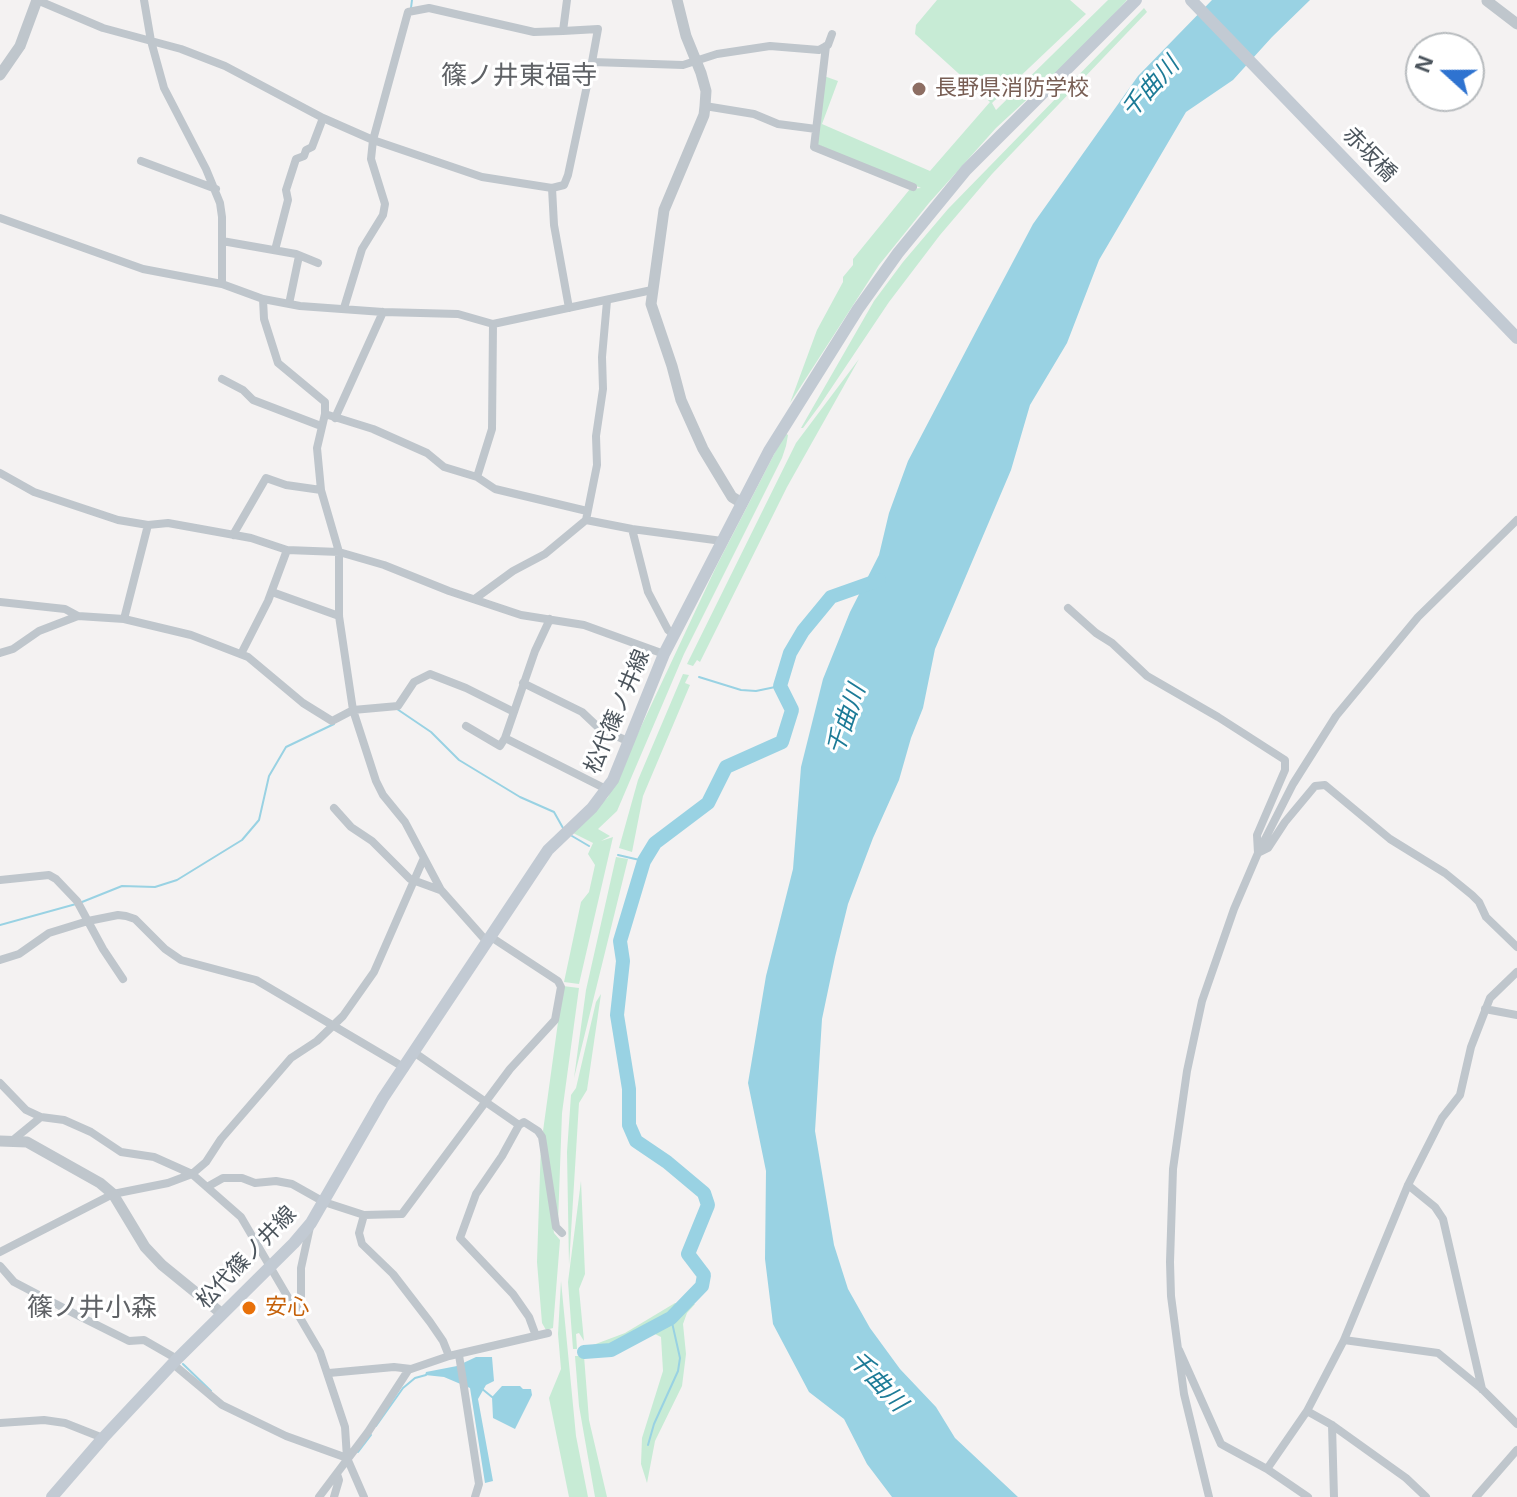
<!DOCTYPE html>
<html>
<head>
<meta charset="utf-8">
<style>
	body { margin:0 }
	#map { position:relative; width:1517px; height:1497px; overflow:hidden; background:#f4f2f2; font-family:Helvetica,sans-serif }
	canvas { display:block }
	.north { position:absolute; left:1405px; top:32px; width:80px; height:80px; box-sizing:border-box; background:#fff; border:2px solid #b7bbbe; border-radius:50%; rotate:291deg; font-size:22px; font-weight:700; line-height:32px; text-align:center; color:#4c555d }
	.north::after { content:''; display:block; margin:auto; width:28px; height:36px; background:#2f73d0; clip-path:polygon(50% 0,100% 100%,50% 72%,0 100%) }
</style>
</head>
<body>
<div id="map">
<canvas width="1517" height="1497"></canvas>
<div class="north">N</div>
</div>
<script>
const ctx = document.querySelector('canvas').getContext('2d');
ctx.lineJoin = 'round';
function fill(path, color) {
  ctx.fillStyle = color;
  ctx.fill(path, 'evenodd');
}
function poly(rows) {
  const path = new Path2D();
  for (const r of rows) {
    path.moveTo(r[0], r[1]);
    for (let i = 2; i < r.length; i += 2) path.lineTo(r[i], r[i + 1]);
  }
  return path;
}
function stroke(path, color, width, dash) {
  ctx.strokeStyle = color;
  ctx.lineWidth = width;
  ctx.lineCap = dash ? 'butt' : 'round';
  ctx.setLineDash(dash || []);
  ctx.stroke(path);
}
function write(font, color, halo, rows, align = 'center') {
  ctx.font = font + ' Helvetica,"Noto Sans JP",sans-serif';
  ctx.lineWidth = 6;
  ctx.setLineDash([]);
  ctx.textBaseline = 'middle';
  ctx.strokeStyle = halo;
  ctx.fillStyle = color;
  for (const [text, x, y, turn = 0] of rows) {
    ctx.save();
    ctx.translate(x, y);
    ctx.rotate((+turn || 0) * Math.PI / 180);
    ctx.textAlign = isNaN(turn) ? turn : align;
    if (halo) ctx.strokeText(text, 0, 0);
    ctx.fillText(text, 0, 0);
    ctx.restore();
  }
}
fill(poly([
	[937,0,1070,0,1086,14,992,103,996,110,1108,0,1127,0,1088,43,996,128,929,203,879,265,790,403,817,330,843,282,843,277,853,265,853,259,910,189,921,188,816,144,824,76,838,81,822,124,930,171,990,102,915,34,916,25],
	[1144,8,1147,12,992,174,940,235,889,302,820,405,803,428,801,428,874,301,903,262,948,209],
	[859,359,787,487,700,662,697,660,693,666,687,664,796,443],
	[785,433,788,435,786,446,782,458,684,654,617,811,598,829,610,836,601,841,613,837,579,984,564,982,581,902,589,892,595,865,588,854,593,843,573,833,608,797,716,567],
	[683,674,689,675,685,683,690,685,643,796,632,852,619,848,638,780],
	[616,857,628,859,574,1078,586,990],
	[563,986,579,988,562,1113,558,1222,543,1131],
	[601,994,587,1090,579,1103,569,1265,567,1152,571,1095,576,1088,596,1002],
	[541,1143,554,1233,560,1240,553,1328,546,1330,542,1323,537,1262],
	[581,1181,585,1274,579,1289,584,1341,579,1333,576,1334,577,1349,573,1349,568,1282],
	[561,1281,576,1436,588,1497,569,1497,549,1398,561,1369,558,1334],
	[675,1303,695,1304,687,1313,683,1324,686,1354,682,1386,655,1441,647,1483,641,1464,642,1438,663,1371,661,1337,653,1333,643,1337,615,1352,585,1355,585,1348,625,1333],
	[575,1356,584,1356,589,1420,607,1497,595,1497,579,1406]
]), '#c7ebd5');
fill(poly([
	[1212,0,1310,0,1272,37,1233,80,1186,112,1099,260,1067,343,1030,405,1011,470,935,649,923,708,911,738,899,780,873,838,848,904,835,957,822,1019,815,1131,834,1245,848,1289,870,1328,900,1369,936,1407,955,1438,1018,1497,892,1497,867,1464,844,1419,809,1392,773,1324,765,1259,766,1171,748,1083,766,976,793,869,801,767,823,679,850,612,879,555,889,513,908,461,982,320,1033,224,1138,76],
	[476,1357,492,1357,494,1381,486,1385,478,1399,493,1481,485,1483,470,1388,444,1377,425,1375,426,1372,457,1366],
	[502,1386,520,1386,523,1389,531,1389,532,1395,515,1429,493,1418,492,1397]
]), '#99d2e3');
stroke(poly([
	[411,8,412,0],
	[699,677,741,690,756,691,780,686],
	[397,709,431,732,459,760,520,797,554,812,563,828],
	[572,836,589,846],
	[618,855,644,861],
	[82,902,122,886,155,887,177,880,242,840,259,820,269,776,286,747,334,724],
	[0,925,76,904],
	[183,1364,211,1391],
	[481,1388,492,1397],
	[376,1426,403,1388,415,1378,426,1375],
	[648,1445,654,1424,678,1371,680,1358,671,1318],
	[358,1452,371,1435]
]), '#99d2e3', 2);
stroke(poly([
	[584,1352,611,1350,671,1318,702,1286,704,1275,688,1254,708,1205,704,1193,667,1162,636,1141,629,1125,629,1089,617,1015,623,961,620,941,644,861,655,843,708,803,726,767,782,742,792,710,780,686,790,653,803,631,831,597,879,580]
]), '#99d2e3', 14);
stroke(poly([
	[37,0,103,28,181,49,225,66,323,118,373,140,482,177,552,188,564,185,568,175,592,62,683,65,717,54,770,46,819,50,828,45,832,34],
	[144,0,151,41,164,88,206,169,220,203,222,217,222,284],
	[567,0,563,31,598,29,592,62],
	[826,46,814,147,913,187],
	[705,106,754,114,778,124,816,129],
	[141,161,216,189],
	[552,188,554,225,569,308],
	[0,218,143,269,222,284,263,299,300,306,383,312,458,314,493,324,652,290],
	[222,241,296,254,318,263],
	[275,250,288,200,286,190,296,159,304,156,306,150,312,147,323,118],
	[263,299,264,319,278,363,325,402,325,414,317,448,321,490,339,552,339,616,353,710,376,781,383,795,405,822,441,890,488,943],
	[289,304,299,256],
	[344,308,362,249,383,215,385,204,371,159,373,140,408,12,429,8,534,32,563,31],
	[222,379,243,390,253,400,321,426],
	[325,414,373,429,427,453,444,467,477,477,495,489,587,511],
	[335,418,383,312],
	[0,473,34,492,118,520,148,525,168,523,251,538,287,550,339,552,384,565,449,591,521,615,584,625,664,654],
	[477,477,492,429,493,324],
	[586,520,632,529,722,541],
	[632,529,648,592,668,630,674,635],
	[233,535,266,478,286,485,321,490],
	[272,592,339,616],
	[476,598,513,571,545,554,586,520,597,465,596,436,603,389,602,357,607,301],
	[0,602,65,609,78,616,124,619,191,635,248,657,303,703,332,721,353,710,398,706,414,682,430,674,466,688,514,712],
	[1068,608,1096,633,1112,643,1147,676,1218,717,1285,760,1285,770,1257,835,1258,853,1268,848,1285,822,1315,786,1325,785,1390,839,1445,873,1472,895,1479,902,1486,917,1517,947],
	[124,619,148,525],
	[550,619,535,651,505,738,606,789],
	[0,653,13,649,39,631,78,616],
	[241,654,268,601,287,550],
	[523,683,582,712,600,729,630,742],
	[466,726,500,746,505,738],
	[334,808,351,827,372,841,410,879,440,890],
	[0,880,49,875,56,879,77,901,103,949,123,979],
	[0,960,19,954,49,933,88,921,118,915,126,916,135,919,165,949,181,960,256,980,405,1068],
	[1485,1009,1517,1015],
	[415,1053,519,1125,524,1122,538,1131,542,1137,556,1227,562,1233],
	[0,1083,26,1110,41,1117],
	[519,1125,502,1156,476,1194,460,1238,513,1294,529,1317,536,1336],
	[13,1140,41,1117,64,1120,91,1132,121,1152,154,1157,192,1174,241,1217,320,1352,345,1427,347,1458,364,1497],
	[1408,1185,1435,1207,1443,1219,1482,1389],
	[207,1187,223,1178,242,1178,255,1183,276,1181,292,1184,324,1202,364,1215,402,1214,510,1069,555,1020,561,987,558,981,491,937],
	[364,1215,359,1233,362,1244,393,1274,430,1322,443,1341,449,1356],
	[0,1252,113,1194,168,1183,192,1174,206,1162,221,1139,291,1058,317,1041,343,1016,374,972,423,860],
	[0,1266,14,1282,77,1315,129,1341,144,1340,177,1359],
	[301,1313,301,1268,310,1227],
	[1344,1340,1438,1353,1482,1389,1517,1424],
	[1179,1350,1221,1444,1267,1469,1308,1497],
	[459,1355,479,1484,475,1497],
	[173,1364,222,1405,286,1436,347,1458],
	[329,1373,394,1367,411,1369,449,1356,548,1333],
	[1307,1411,1332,1425,1406,1478,1426,1497],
	[0,1423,44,1420,65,1423,103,1438],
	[1332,1425,1334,1497],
	[1267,1469,1307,1411,1344,1340,1408,1185,1442,1118,1460,1095,1471,1047,1490,998,1517,972],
	[319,1497,368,1432,409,1369],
	[334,1497,339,1480,337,1474],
	[1209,1497,1184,1394,1171,1296,1170,1262,1173,1169,1187,1071,1202,1001,1234,909,1258,853,1293,784,1336,716,1418,617,1517,520],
	[1476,1497,1517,1450]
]), '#bfc6cc', 8);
stroke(poly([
	[677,0,686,36,701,73,706,91,705,106,704,115,664,210,651,304,672,366,681,400,703,449,732,497,742,503],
	[1487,1,1517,24],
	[0,75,20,46,37,0],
	[0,1141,27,1142,100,1183,113,1194,145,1247,162,1265,221,1313]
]), '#bfc6cc', 11);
stroke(poly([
	[1191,0,1517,338],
	[52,1497,103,1438,177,1359,294,1243,311,1223,383,1098,548,850,592,808,613,780,664,654,769,451,858,309,898,253,966,170,1136,0]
]), '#c2cad3', 12);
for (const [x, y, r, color] of [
	[919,89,8,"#8d6e63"],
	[249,1308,8,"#e8710a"]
]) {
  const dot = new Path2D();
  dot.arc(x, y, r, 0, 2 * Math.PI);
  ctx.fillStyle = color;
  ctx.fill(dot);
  stroke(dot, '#fff', 3);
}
write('22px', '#785e54', '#fff', [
	["長野県消防学校",935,89]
], 'left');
write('22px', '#4c555d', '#fff', [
	["赤坂橋",1369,155,46],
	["松代篠ノ井線",618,712,-67],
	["松代篠ノ井線",247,1258,-46]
]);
write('22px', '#c56008', '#fff', [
	["安心",265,1308]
], 'left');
write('italic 24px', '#1d7b97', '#fff', [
	["千曲川",1151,88,-48],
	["千曲川",847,720,-71],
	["千曲川",877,1382,47]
]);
write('26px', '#5f6266', '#fff', [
	["篠ノ井東福寺",519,77],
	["篠ノ井小森",92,1309]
]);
</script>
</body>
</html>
